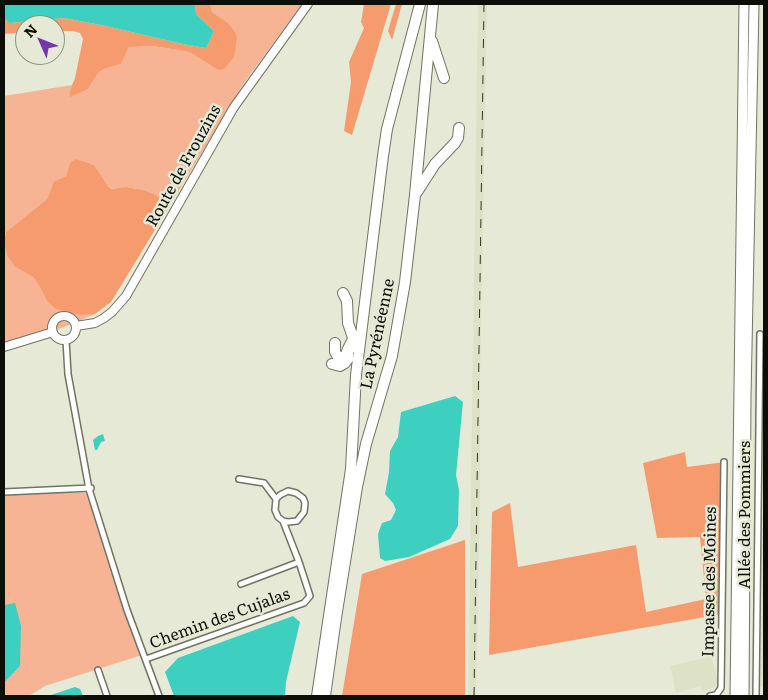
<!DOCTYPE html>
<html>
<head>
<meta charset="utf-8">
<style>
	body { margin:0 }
	#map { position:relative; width:768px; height:700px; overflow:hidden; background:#e6e9d5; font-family:Literata,serif }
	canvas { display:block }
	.frame { position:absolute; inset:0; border:5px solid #0d0e08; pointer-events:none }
	.north { position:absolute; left:15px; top:15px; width:50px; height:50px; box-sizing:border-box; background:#e6e9d5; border:1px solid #8f9183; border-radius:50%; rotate:314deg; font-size:14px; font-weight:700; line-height:20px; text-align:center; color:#0d0e08 }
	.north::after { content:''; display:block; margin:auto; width:18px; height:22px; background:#7437ad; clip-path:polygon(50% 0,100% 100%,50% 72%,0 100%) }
</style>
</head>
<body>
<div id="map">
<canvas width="768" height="700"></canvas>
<div class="frame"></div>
<div class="north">N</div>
</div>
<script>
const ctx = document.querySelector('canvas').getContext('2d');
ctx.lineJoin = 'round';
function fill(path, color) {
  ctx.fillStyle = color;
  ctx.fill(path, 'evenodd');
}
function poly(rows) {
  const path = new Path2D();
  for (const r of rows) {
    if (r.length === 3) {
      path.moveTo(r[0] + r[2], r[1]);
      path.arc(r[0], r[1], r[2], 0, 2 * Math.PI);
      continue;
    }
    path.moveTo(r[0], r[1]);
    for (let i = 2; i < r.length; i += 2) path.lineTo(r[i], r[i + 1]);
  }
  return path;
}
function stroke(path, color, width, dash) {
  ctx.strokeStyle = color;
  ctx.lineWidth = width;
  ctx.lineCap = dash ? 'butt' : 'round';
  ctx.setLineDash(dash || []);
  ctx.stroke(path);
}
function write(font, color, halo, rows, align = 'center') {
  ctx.font = font + ' Literata,serif';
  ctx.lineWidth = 5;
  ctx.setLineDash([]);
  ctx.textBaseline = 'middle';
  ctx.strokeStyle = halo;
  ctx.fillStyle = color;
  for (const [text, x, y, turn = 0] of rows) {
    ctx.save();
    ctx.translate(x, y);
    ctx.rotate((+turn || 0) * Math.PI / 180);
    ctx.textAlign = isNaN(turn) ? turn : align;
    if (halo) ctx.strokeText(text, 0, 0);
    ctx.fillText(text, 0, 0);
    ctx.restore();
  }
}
fill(poly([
	[478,4,487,4,480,375,480,505,476,696,468,696],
	[764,517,764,686,758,688,761,518],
	[711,656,719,686,702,691,700,686,676,693,670,666]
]), '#dde2c6');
fill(poly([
	[210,4,302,4,244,83,167,210,163,201,156,195,144,190,126,187,113,189,108,186,94,165,70,163,66,176,54,181,47,199,6,232,4,236,4,96,72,85,70,90,71,96,88,89,98,73,104,69,121,64,129,47,153,46,184,51,191,53,218,70,227,22,212,12],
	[4,242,7,256,15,267,33,277,40,287,46,300,81,315,95,314,59,329,4,344],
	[4,492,86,493,142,655,45,686,29,696,4,696,4,683,20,666,20,649,4,601]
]), '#f6b494');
fill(poly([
	[195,4,210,4,212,12,227,22,235,32,237,38,234,57,224,69,218,70,191,53,184,51,153,46,129,47,121,64,104,69,98,73,88,89,70,97,70,90,75,78,83,39,80,33,73,31,55,31,55,25,25,25,25,32,4,34,4,15,10,23,64,18,106,26,183,44,206,48,214,31,196,14],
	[364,4,391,4,352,135,344,131,351,82,349,62,364,28,361,22],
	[396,4,402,4,392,40,388,31],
	[76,159,94,165,108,186,112,189,126,187,144,190,156,195,163,201,167,210,111,302,95,314,81,315,56,309,46,300,40,287,33,277,15,267,7,256,4,242,6,232,47,199,54,181,66,176,70,163],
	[685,452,687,467,725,462,722,614,489,655,492,512,510,503,518,567,636,545,646,612,706,599,700,537,657,538,643,463],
	[465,540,465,696,342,696,362,574]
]), '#f59b6e');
fill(poly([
	[4,4,195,4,196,14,214,31,206,48,183,44,106,26,64,18,10,23,4,18],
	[455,396,463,402,456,475,459,490,458,526,450,539,409,557,385,561,380,558,378,534,382,523,391,520,396,510,393,503,385,494,389,472,390,451,398,437,401,412],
	[103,434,105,441,101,442,97,450,95,450,93,440,98,436],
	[4,601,5,605,15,603,21,626,20,666,4,683],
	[293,616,300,622,286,682,285,696,174,696,165,672,178,658],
	[75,687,80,689,83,696,48,696]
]), '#3dd0c0');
const minor = poly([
	[66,340,68,374,89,489,127,610,159,696],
	[239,479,264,483,276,499],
	[4,492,91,488],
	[241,584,299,562],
	[146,659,304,603,310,596,299,562,283,521,278,517,275,510,276,499,280,495,288,491,296,493,303,498,305,503,304,512,297,521,288,522,283,521],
	[98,670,107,696],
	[710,696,716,695,721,688,724,462],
	[756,696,760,334]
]);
const secondary = poly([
	[64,328,12],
	[76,326,95,323,104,318,112,312,126,296,234,107,308,4],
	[4,347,53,332]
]);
const primary = poly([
	[735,696,744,4],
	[744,696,746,396,754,4]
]);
const motorway = poly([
	[432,41,444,78],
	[417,192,435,164,455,143,458,138,459,128],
	[343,293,347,301,348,323,357,349],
	[335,343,335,352,338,357,345,357,348,349],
	[332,364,340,366,345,363,348,359,348,349,354,337],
	[317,696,351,469,356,375,383,156,387,129,420,4],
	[325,696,336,618,357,487,366,444,392,356,405,282,415,195,433,4]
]);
stroke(minor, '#707462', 8);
stroke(secondary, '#707462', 10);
stroke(primary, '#707462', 11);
stroke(motorway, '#707462', 12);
stroke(minor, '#fff', 5);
stroke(secondary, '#fff', 8);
stroke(primary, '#fff', 9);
stroke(motorway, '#fff', 10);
stroke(poly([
	[474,696,484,4]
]), '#33342c', 1, [9, 9]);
write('16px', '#0d0e08', '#e6e9d5', [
	["Route de Frouzins",184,166,-61],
	["La Pyrénéenne",378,334,-78],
	["Allée des Pommiers",745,515,-90],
	["Impasse des Moines",710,582,-89],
	["Chemin des Cujalas",220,619,-20]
]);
</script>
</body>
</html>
